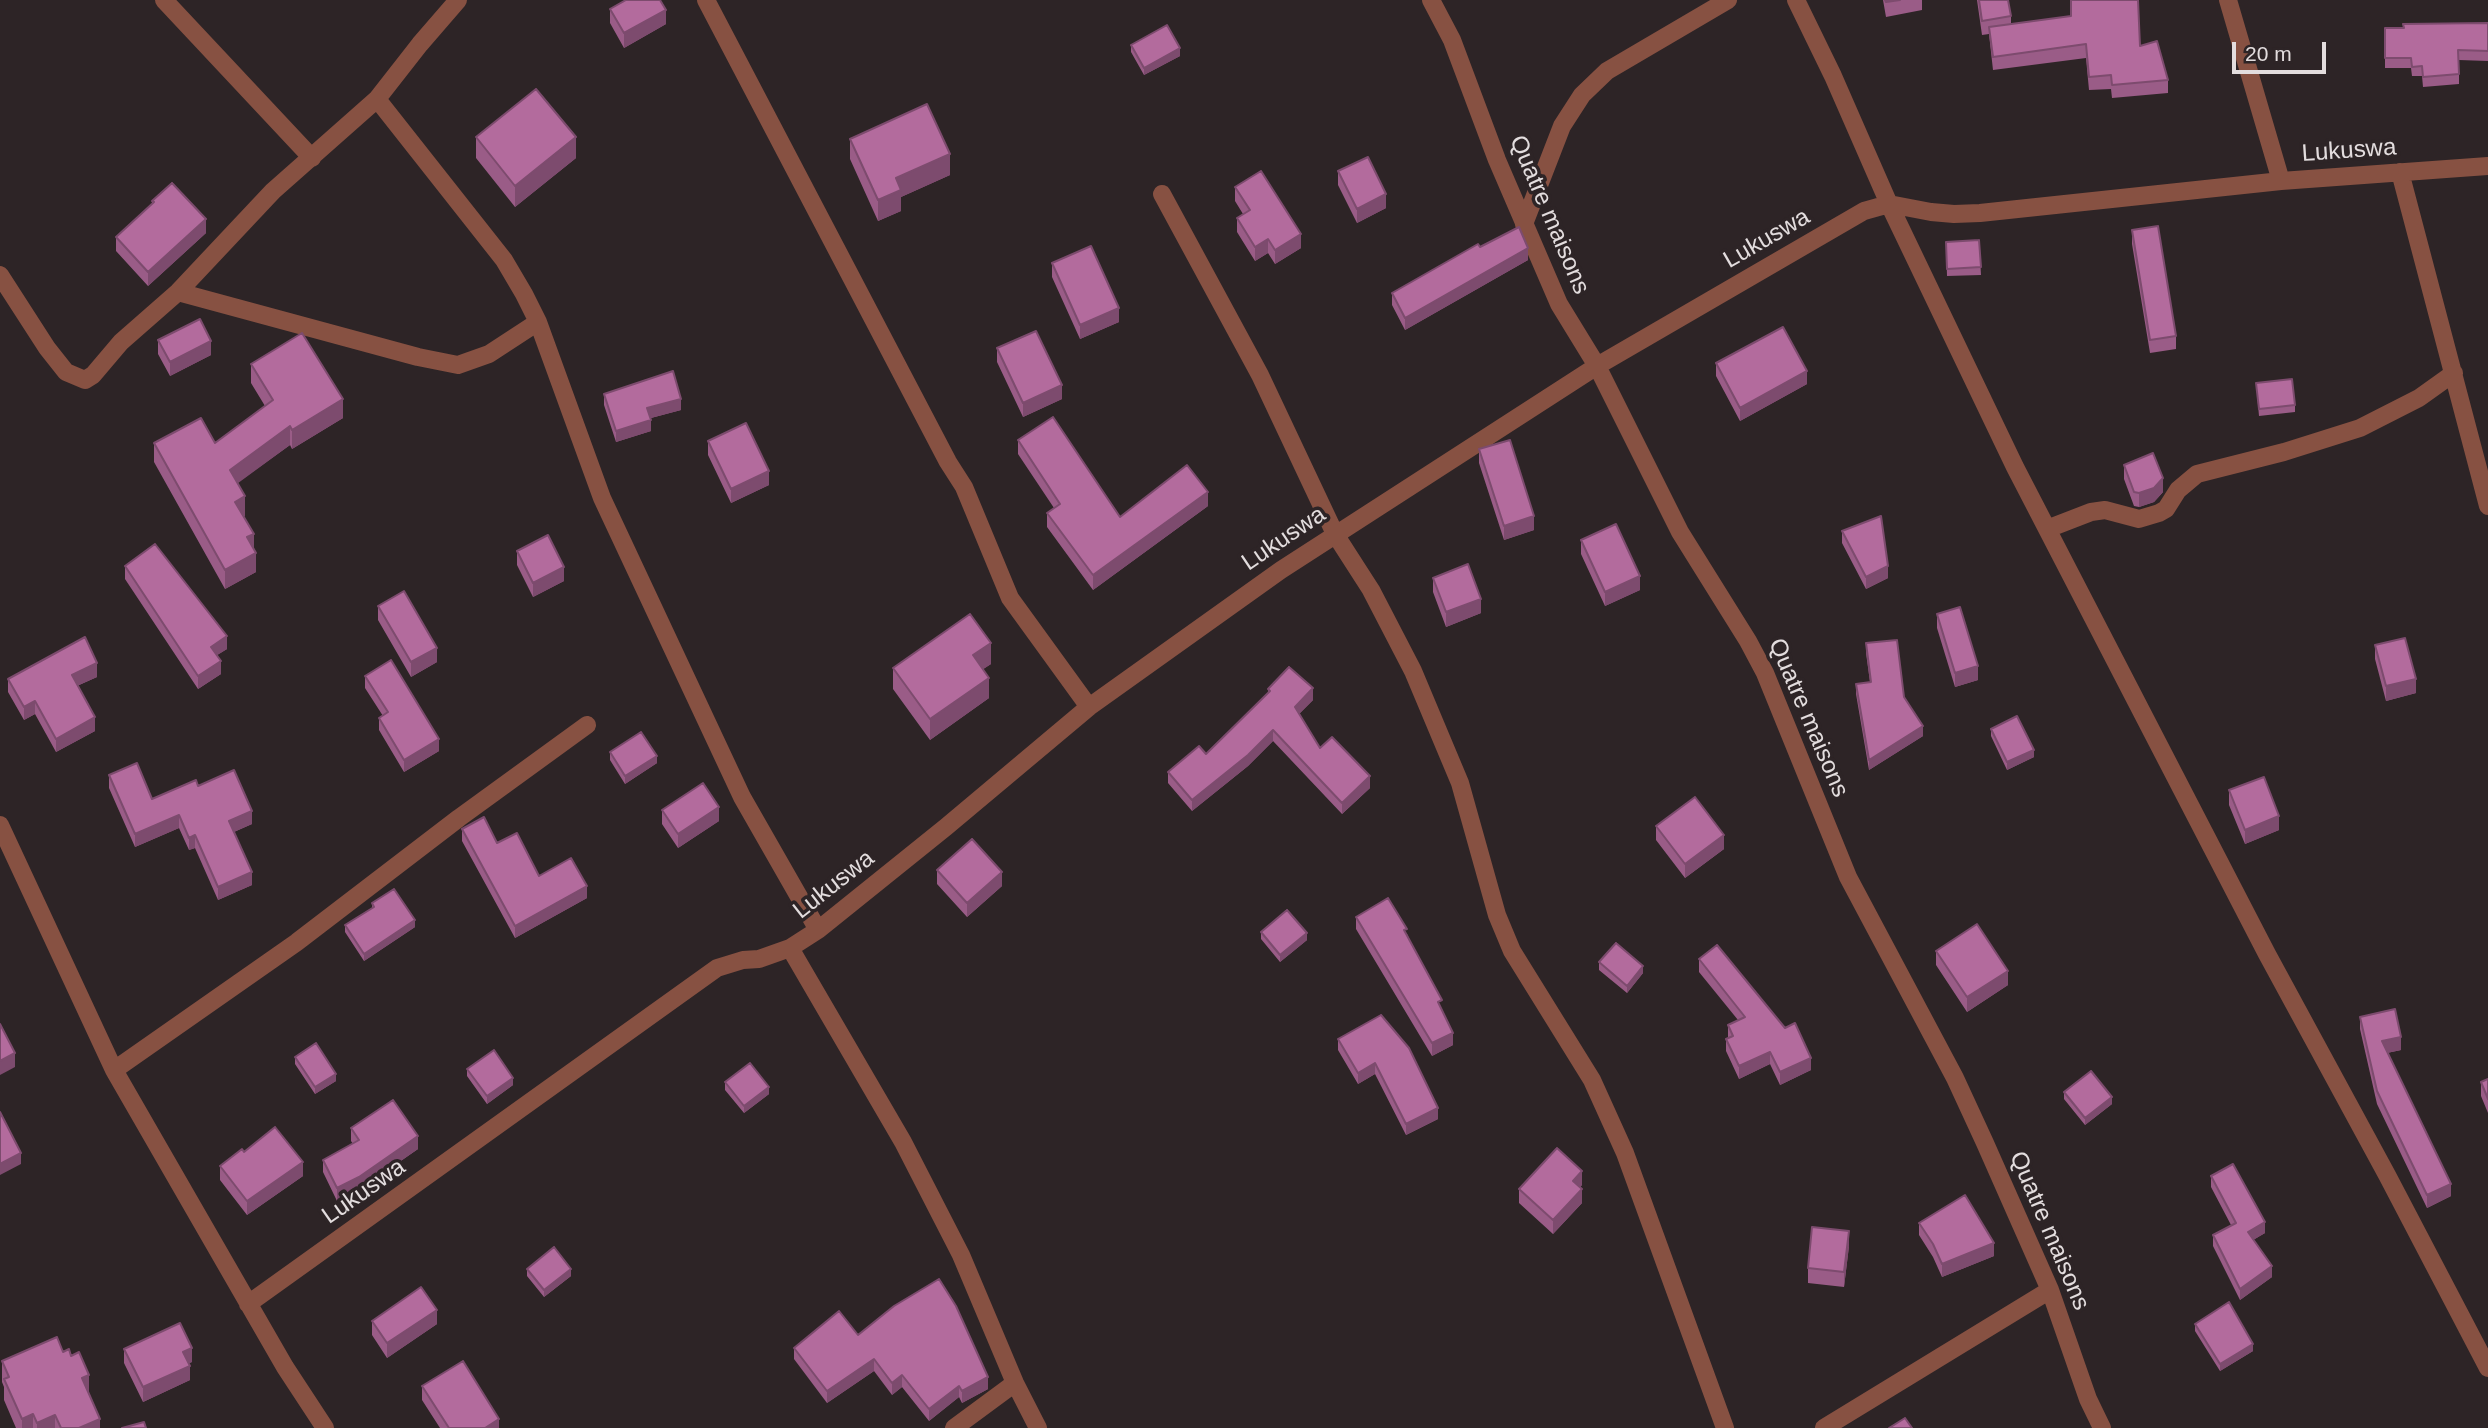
<!DOCTYPE html>
<html>
<head>
<meta charset="utf-8">
<style>
	body { margin:0 }
	#map { position:relative; width:2488px; height:1428px; overflow:hidden; background:#2d2426; font-family:Helvetica,sans-serif }
	canvas { display:block }
	.scale { position:absolute; left:2232px; top:42px; width:94px; height:32px; box-sizing:border-box; border:4px solid #e3ddde; border-top:0; padding-left:9px; font-size:21px; line-height:24px; white-space:nowrap; color:#e3ddde; -webkit-text-stroke:5px #2d2426; paint-order:stroke }
</style>
</head>
<body>
<div id="map">
<canvas width="2488" height="1428"></canvas>
<div class="scale">20 m</div>
</div>
<script>
const ctx = document.querySelector('canvas').getContext('2d');
ctx.lineJoin = 'round';
function poly(rows) {
  const path = new Path2D();
  for (const r of rows) {
    path.moveTo(r[0], r[1]);
    for (let i = 2; i < r.length; i += 2) path.lineTo(r[i], r[i + 1]);
  }
  return path;
}
function stroke(path, color, width, dash) {
  ctx.strokeStyle = color;
  ctx.lineWidth = width;
  ctx.lineCap = dash ? 'butt' : 'round';
  ctx.setLineDash(dash || []);
  ctx.stroke(path);
}
function fill(path, color) {
  ctx.fillStyle = color;
  ctx.fill(path, 'evenodd');
}
function write(font, color, halo, rows, align = 'center') {
  ctx.font = font + ' Helvetica,sans-serif';
  ctx.lineWidth = 7;
  ctx.setLineDash([]);
  ctx.textBaseline = 'middle';
  ctx.strokeStyle = halo;
  ctx.fillStyle = color;
  for (const [text, x, y, turn = 0] of rows) {
    ctx.save();
    ctx.translate(x, y);
    ctx.rotate((+turn || 0) * Math.PI / 180);
    ctx.textAlign = isNaN(turn) ? turn : align;
    if (halo) ctx.strokeText(text, 0, 0);
    ctx.fillText(text, 0, 0);
    ctx.restore();
  }
}
stroke(poly([
	[164,0,312,158],
	[706,0,948,462,964,487,1010,598,1089,707],
	[1431,0,1452,40,1497,160,1559,304,1597,366,1680,532,1748,641,1765,673,1848,877,1955,1078,1985,1143,2050,1290,2088,1399,2102,1428],
	[1796,0,1833,76,1889,204,2015,467,2267,954,2387,1175,2488,1368],
	[2228,0,2281,181],
	[377,99,504,260,524,294,538,322,602,498,742,797,818,930],
	[2400,172,2488,506],
	[1162,194,1260,375,1335,534,1371,590,1413,671,1460,783,1497,915,1512,951,1592,1080,1625,1153,1725,1428],
	[1524,224,1562,126,1582,95,1607,71,1728,0],
	[0,275,47,348,66,372,85,380,93,375,121,342,178,292,273,191,377,99,420,44,458,0],
	[178,292,418,357,458,365,489,354,538,322],
	[2047,529,2091,512,2105,510,2139,519,2159,513,2166,509,2178,490,2197,474,2284,452,2360,428,2419,398,2454,373],
	[0,825,114,1070,285,1367,325,1428],
	[790,948,903,1142,961,1255,1015,1383,1038,1428],
	[114,1070,297,942,459,818,587,725],
	[248,1304,717,968,743,960,759,959,790,948,818,930,946,827,1089,707,1281,570,1597,366,1864,211,1889,204,1931,212,1954,214,1980,213,2281,181,2488,166],
	[954,1428,1015,1383],
	[1824,1428,2050,1290]
]), '#875142', 18);
fill(poly([
	[1883,0,1922,0,1922,10,1886,17],
	[1977,0,2008,0,2011,16,2011,24,2071,16,2070,0,2138,0,2140,46,2168,80,2168,93,2112,98,2111,89,2089,90,2086,58,1993,70,1989,34,1982,35],
	[610,9,666,24,624,48,610,23],
	[2488,23,2488,61,2459,60,2459,84,2423,87,2422,76,2412,76,2411,68,2385,68,2385,28,2404,28],
	[1131,45,1180,56,1144,75,1131,52],
	[476,137,576,158,515,207,476,158],
	[850,139,950,175,901,197,901,211,878,221,850,159],
	[1338,171,1386,208,1357,223,1338,185],
	[1235,187,1301,248,1275,264,1268,253,1255,261,1237,232,1237,218,1243,214,1235,201],
	[152,201,206,233,148,286,116,251,116,237,152,204],
	[2132,230,2176,336,2176,349,2150,353,2132,244],
	[1979,240,1981,275,1947,276,1946,242],
	[1480,247,1528,260,1405,330,1392,305,1392,293],
	[1052,263,1119,322,1080,339,1052,277],
	[158,340,211,355,170,376,158,354],
	[997,348,1062,399,1023,417,997,362],
	[1716,363,1807,384,1740,421,1716,376],
	[251,364,343,418,292,449,290,445,237,483,245,516,244,516,254,549,256,572,225,589,154,462,154,443,215,443,265,406,251,383],
	[2256,383,2295,405,2295,412,2259,416],
	[604,394,681,410,651,418,651,431,616,442,604,405],
	[1018,440,1120,517,1208,506,1093,590,1047,527,1047,513,1054,508,1018,454],
	[708,441,769,485,731,503,708,455],
	[1479,449,1534,530,1504,540,1479,463],
	[2124,465,2163,492,2154,502,2139,507,2134,506,2124,479],
	[1842,531,1888,578,1866,589,1842,543],
	[1581,540,1640,590,1605,606,1581,554],
	[517,551,564,581,533,597,517,565],
	[125,566,227,649,217,655,221,674,198,689,125,579],
	[1433,578,1481,613,1446,627,1433,592],
	[378,606,437,662,411,677,378,620],
	[1937,614,1978,680,1955,687,1937,628],
	[1866,643,1904,697,1923,736,1869,770,1856,694,1856,684,1870,682,1866,653],
	[2375,645,2416,693,2386,701,2375,659],
	[991,664,983,669,989,698,930,740,893,689,893,668],
	[365,676,439,751,404,772,379,730,379,718,383,716,365,688],
	[97,677,77,686,95,731,56,752,35,714,24,720,8,692,8,679],
	[1268,689,1313,700,1299,714,1320,748,1370,788,1342,814,1273,741,1248,766,1192,811,1168,783,1168,772,1206,754,1268,693],
	[1991,729,2034,757,2007,770,1991,736],
	[610,752,657,763,625,784,610,760],
	[109,775,152,799,198,786,252,824,234,832,252,885,218,900,195,848,189,850,179,828,135,847,109,788],
	[2229,790,2279,830,2245,844,2229,805],
	[662,810,719,821,678,848,662,824],
	[1656,826,1724,849,1685,878,1656,840],
	[462,829,497,843,539,876,587,898,515,938,462,841],
	[937,870,1002,886,967,917,937,884],
	[372,903,415,927,364,961,345,932,345,925,372,908],
	[1356,917,1407,934,1442,1010,1453,1045,1432,1056,1356,929],
	[1261,932,1307,940,1280,962,1261,939],
	[1936,951,2008,985,1967,1012,1936,965],
	[1699,959,1811,1070,1780,1085,1770,1064,1739,1079,1726,1051,1726,1039,1728,1038,1728,1025,1738,1020,1699,972],
	[1599,962,1643,973,1627,993,1599,970],
	[2360,1017,2401,1050,2387,1053,2451,1196,2427,1208,2377,1104,2360,1029],
	[1338,1039,1409,1048,1438,1119,1406,1135,1375,1074,1358,1084,1338,1050],
	[295,1057,336,1081,315,1094,295,1064],
	[467,1069,513,1085,487,1104,467,1076],
	[2488,1079,2488,1113,2481,1096,2481,1082],
	[725,1082,769,1094,744,1113,725,1090],
	[2064,1092,2112,1104,2085,1125,2064,1099],
	[351,1128,418,1149,359,1190,337,1201,323,1172,323,1160,353,1144,351,1141],
	[244,1152,303,1176,247,1215,220,1180,220,1166],
	[2211,1176,2265,1233,2253,1240,2272,1277,2240,1300,2213,1246,2213,1235,2231,1225,2211,1187],
	[1582,1185,1580,1187,1582,1203,1553,1234,1519,1203,1519,1189],
	[1919,1223,1994,1256,1942,1277,1933,1257,1919,1235],
	[1849,1246,1844,1287,1808,1283,1808,1268],
	[527,1269,571,1276,544,1297,527,1276],
	[372,1321,437,1324,387,1358,372,1335],
	[2195,1324,2253,1351,2220,1371,2195,1331],
	[858,1335,988,1389,962,1403,959,1397,929,1421,902,1387,892,1395,874,1371,827,1403,794,1359,794,1348],
	[124,1349,192,1362,189,1363,190,1380,143,1402,124,1363],
	[63,1352,89,1395,100,1428,16,1428,4,1400,4,1387,2,1382,2,1361],
	[422,1386,499,1428,440,1428,422,1400]
]), '#9a5c87');
fill(poly([
	[666,10,666,24,624,48,624,33],
	[1180,48,1180,56,1144,75,1144,68],
	[576,137,576,158,515,207,515,186],
	[950,154,950,175,901,197,901,211,878,221,878,200,896,178],
	[1386,194,1386,208,1357,223,1357,209],
	[206,219,206,233,148,286,148,272],
	[1301,234,1301,248,1275,264,1275,250],
	[1268,239,1268,253,1255,261,1255,247],
	[1528,248,1528,260,1405,330,1405,318],
	[1119,308,1119,322,1080,339,1080,325],
	[211,341,211,355,170,376,170,362],
	[1807,371,1807,384,1740,421,1740,408],
	[1062,385,1062,399,1023,417,1023,403],
	[343,399,343,418,292,449,292,430],
	[681,399,681,410,647,419,647,408],
	[651,420,651,431,616,442,616,431],
	[290,426,290,445,230,489,230,470],
	[769,471,769,485,731,503,731,489],
	[2163,478,2163,492,2154,502,2139,507,2139,493],
	[1208,492,1208,506,1093,590,1093,575],
	[245,496,245,516,235,521,235,502],
	[1534,516,1534,530,1504,540,1504,526],
	[254,534,254,553,247,537],
	[256,553,256,572,225,589,225,570],
	[1888,566,1888,578,1866,589,1866,577],
	[564,567,564,581,533,597,533,583],
	[1640,576,1640,590,1605,606,1605,592],
	[1481,599,1481,613,1446,627,1446,612],
	[227,636,227,649,211,659,211,647],
	[991,643,991,664,973,676,973,655],
	[437,648,437,662,411,677,411,662],
	[221,661,221,674,198,689,198,676],
	[97,663,97,677,72,688,72,675],
	[1978,666,1978,680,1955,687,1955,673],
	[989,678,989,698,930,740,930,719],
	[2416,679,2416,693,2386,701,2386,686],
	[1313,688,1313,700,1295,718,1295,707],
	[35,701,35,714,24,720,24,707],
	[95,717,95,731,56,752,56,739],
	[1923,726,1923,736,1869,770,1869,760],
	[1273,730,1273,741,1248,766,1192,811,1192,800],
	[439,739,439,751,404,772,404,760],
	[2034,750,2034,757,2007,770,2007,762],
	[657,756,657,763,625,784,625,776],
	[1370,776,1370,788,1342,814,1342,803],
	[719,807,719,821,678,848,678,834],
	[252,811,252,824,229,834,229,821],
	[179,815,179,828,135,847,135,834],
	[2279,816,2279,830,2245,844,2245,830],
	[195,835,195,848,189,850,189,838],
	[1724,835,1724,849,1685,878,1685,864],
	[252,872,252,885,218,900,218,887],
	[1002,872,1002,886,967,917,967,903],
	[587,886,587,898,515,938,515,926],
	[415,920,415,927,364,961,364,954],
	[1307,933,1307,940,1280,962,1280,955],
	[1643,966,1643,973,1627,993,1627,986],
	[2008,971,2008,985,1967,1012,1967,997],
	[1453,1033,1453,1045,1432,1056,1432,1043],
	[2401,1037,2401,1050,2382,1054,2382,1041],
	[1770,1052,1770,1064,1739,1079,1739,1066],
	[15,1053,15,1067,0,1075,0,1061],
	[1811,1058,1811,1070,1780,1085,1780,1072],
	[1375,1063,1375,1074,1358,1084,1358,1073],
	[336,1074,336,1081,315,1094,315,1087],
	[513,1078,513,1085,487,1104,487,1096],
	[769,1087,769,1094,744,1113,744,1106],
	[2112,1097,2112,1104,2085,1125,2085,1118],
	[1438,1108,1438,1119,1406,1135,1406,1124],
	[418,1136,418,1149,359,1190,337,1201,337,1188],
	[21,1153,21,1164,0,1175,0,1164],
	[303,1162,303,1176,247,1215,247,1201],
	[1582,1171,1582,1185,1573,1195,1573,1181],
	[2451,1184,2451,1196,2427,1208,2427,1195],
	[1582,1189,1582,1203,1553,1234,1553,1220],
	[2265,1222,2265,1233,2248,1243,2248,1232],
	[1849,1231,1849,1246,1844,1287,1844,1272],
	[1994,1243,1994,1256,1942,1277,1942,1264],
	[2272,1266,2272,1277,2240,1300,2240,1289],
	[571,1269,571,1276,544,1297,544,1290],
	[437,1310,437,1324,387,1358,387,1343],
	[2253,1344,2253,1351,2220,1371,2220,1364],
	[192,1348,192,1362,183,1366,183,1352],
	[874,1359,874,1371,827,1403,827,1391],
	[190,1366,190,1380,143,1402,143,1387],
	[89,1375,89,1395,82,1378],
	[902,1375,902,1387,892,1395,892,1383],
	[988,1377,988,1389,962,1403,962,1391],
	[959,1386,959,1397,929,1421,929,1409],
	[33,1414,33,1428,22,1428,22,1419],
	[55,1415,55,1428,37,1428,37,1423],
	[100,1419,100,1428,79,1428],
	[499,1419,499,1428,485,1428]
]), '#7d4b6e');
const building = poly([
	[626,0,660,0,666,10,624,33,610,9,626,0],
	[1885,0,1900,0,1886,2,1885,0],
	[1979,0,2008,0,2011,16,1982,21,1979,0],
	[2071,0,2138,0,2140,46,2157,41,2168,80,2112,85,2111,75,2089,77,2086,44,1993,57,1989,27,2071,16,2071,0],
	[2488,23,2488,51,2458,50,2459,74,2423,77,2422,66,2412,67,2411,58,2385,58,2385,28,2404,28,2403,24,2488,23],
	[1167,25,1180,48,1144,68,1131,45,1167,25],
	[536,89,576,137,515,186,476,137,536,89],
	[927,104,950,154,896,178,901,190,878,200,850,139,927,104],
	[1368,157,1386,194,1357,209,1338,171,1368,157],
	[1261,171,1301,234,1275,250,1268,239,1255,247,1237,218,1250,210,1235,187,1261,171],
	[172,183,206,219,148,272,116,237,154,202,152,201,172,183],
	[2158,226,2176,336,2150,340,2132,230,2158,226],
	[1519,227,1528,248,1405,318,1392,293,1478,244,1480,247,1519,227],
	[1979,240,1981,267,1947,269,1946,242,1979,240],
	[1091,246,1119,308,1080,325,1052,263,1091,246],
	[200,319,211,341,170,362,158,340,200,319],
	[1783,327,1807,371,1740,408,1716,363,1783,327],
	[1036,331,1062,385,1023,403,997,348,1036,331],
	[302,333,343,399,292,430,290,426,230,470,245,496,235,502,254,534,247,537,256,553,225,570,154,443,201,418,215,443,273,400,251,364,302,333],
	[673,371,681,399,647,408,651,420,616,431,604,394,673,371],
	[2292,379,2295,405,2259,409,2256,383,2292,379],
	[1053,417,1120,517,1187,465,1208,492,1093,575,1047,513,1060,504,1018,440,1053,417],
	[746,423,769,471,731,489,708,441,746,423],
	[1510,440,1534,516,1504,526,1479,449,1510,440],
	[2153,453,2163,478,2154,488,2139,493,2134,492,2124,465,2153,453],
	[1881,516,1888,566,1866,577,1842,531,1881,516],
	[1616,524,1640,576,1605,592,1581,540,1616,524],
	[548,535,564,567,533,583,517,551,548,535],
	[155,544,227,636,211,647,221,661,198,676,125,566,155,544],
	[1468,564,1481,599,1446,612,1433,578,1468,564],
	[404,591,437,648,411,662,378,606,404,591],
	[1960,607,1978,666,1955,673,1937,614,1960,607],
	[970,614,991,643,973,655,989,678,930,719,893,668,970,614],
	[85,637,97,663,72,675,95,717,56,739,35,701,24,707,8,679,85,637],
	[2405,638,2416,679,2386,686,2375,645,2405,638],
	[1897,640,1904,697,1923,726,1869,760,1856,684,1871,682,1866,643,1897,640],
	[391,660,439,739,404,760,379,718,388,712,365,676,391,660],
	[1289,667,1313,688,1295,707,1320,748,1332,737,1370,776,1342,803,1273,730,1248,755,1192,800,1168,772,1199,746,1206,754,1270,691,1268,689,1289,667],
	[2017,716,2034,750,2007,762,1991,729,2017,716],
	[641,732,657,756,625,776,610,752,641,732],
	[137,763,152,799,196,780,198,786,234,770,252,811,229,821,252,872,218,887,195,835,189,838,179,815,135,834,109,775,137,763],
	[2264,777,2279,816,2245,830,2229,790,2264,777],
	[703,783,719,807,678,834,662,810,703,783],
	[1695,797,1724,835,1685,864,1656,826,1695,797],
	[484,817,497,843,517,833,539,876,571,858,587,886,515,926,462,829,484,817],
	[972,839,1002,872,967,903,937,870,972,839],
	[394,889,415,920,364,954,345,925,374,907,372,903,394,889],
	[1388,898,1407,929,1404,930,1442,1000,1438,1002,1453,1033,1432,1043,1356,917,1388,898],
	[1287,910,1307,933,1280,955,1261,932,1287,910],
	[1977,924,2008,971,1967,997,1936,951,1977,924],
	[1616,943,1643,966,1627,986,1599,962,1616,943],
	[1717,945,1785,1028,1795,1023,1811,1058,1780,1072,1770,1052,1739,1066,1726,1039,1733,1036,1728,1025,1745,1017,1699,959,1717,945],
	[2395,1009,2401,1037,2382,1041,2451,1184,2427,1195,2377,1091,2360,1017,2395,1009],
	[1381,1015,1409,1048,1438,1108,1406,1124,1375,1063,1358,1073,1338,1039,1381,1015],
	[0,1024,15,1053,0,1061,0,1024],
	[316,1043,336,1074,315,1087,295,1057,316,1043],
	[494,1050,513,1078,487,1096,467,1069,494,1050],
	[750,1063,769,1087,744,1106,725,1082,750,1063],
	[2091,1071,2112,1097,2085,1118,2064,1092,2091,1071],
	[2488,1079,2488,1099,2481,1082,2488,1079],
	[393,1100,418,1136,359,1177,337,1188,323,1160,359,1140,351,1128,393,1100],
	[0,1112,21,1153,0,1164,0,1112],
	[275,1127,303,1162,247,1201,220,1166,242,1149,244,1152,275,1127],
	[1557,1148,1582,1171,1573,1181,1582,1189,1553,1220,1519,1189,1557,1148],
	[2233,1164,2265,1222,2248,1232,2272,1266,2240,1289,2213,1235,2236,1223,2211,1176,2233,1164],
	[1965,1195,1994,1243,1942,1264,1933,1244,1919,1223,1965,1195],
	[1812,1227,1849,1231,1844,1272,1808,1268,1812,1227],
	[554,1247,571,1269,544,1290,527,1269,554,1247],
	[939,1279,956,1306,988,1377,962,1391,959,1386,929,1409,902,1375,892,1383,874,1359,827,1391,794,1348,839,1311,858,1335,894,1306,939,1279],
	[421,1287,437,1310,387,1343,372,1321,421,1287],
	[2229,1302,2253,1344,2220,1364,2195,1324,2229,1302],
	[180,1323,192,1348,183,1352,190,1366,143,1387,124,1349,180,1323],
	[57,1337,63,1352,69,1349,71,1356,79,1352,89,1375,82,1378,100,1419,79,1428,61,1428,55,1415,37,1423,33,1414,22,1419,4,1379,9,1377,2,1361,57,1337],
	[463,1361,499,1419,485,1428,449,1428,422,1386,463,1361],
	[1905,1418,1912,1428,1889,1428,1905,1418],
	[144,1422,146,1428,122,1428,144,1422]
]);
fill(building, '#b36b9d');
stroke(building, '#7d4b6e', 2);
write('24px', '#e3ddde', '#2d2426', [
	["Lukuswa",2349,151,-4],
	["Quatre maisons",1549,215,67],
	["Lukuswa",1767,239,-30],
	["Lukuswa",1284,539,-34],
	["Quatre maisons",1808,718,67],
	["Lukuswa",834,885,-38],
	["Lukuswa",364,1192,-35],
	["Quatre maisons",2049,1231,67]
]);
</script>
</body>
</html>
